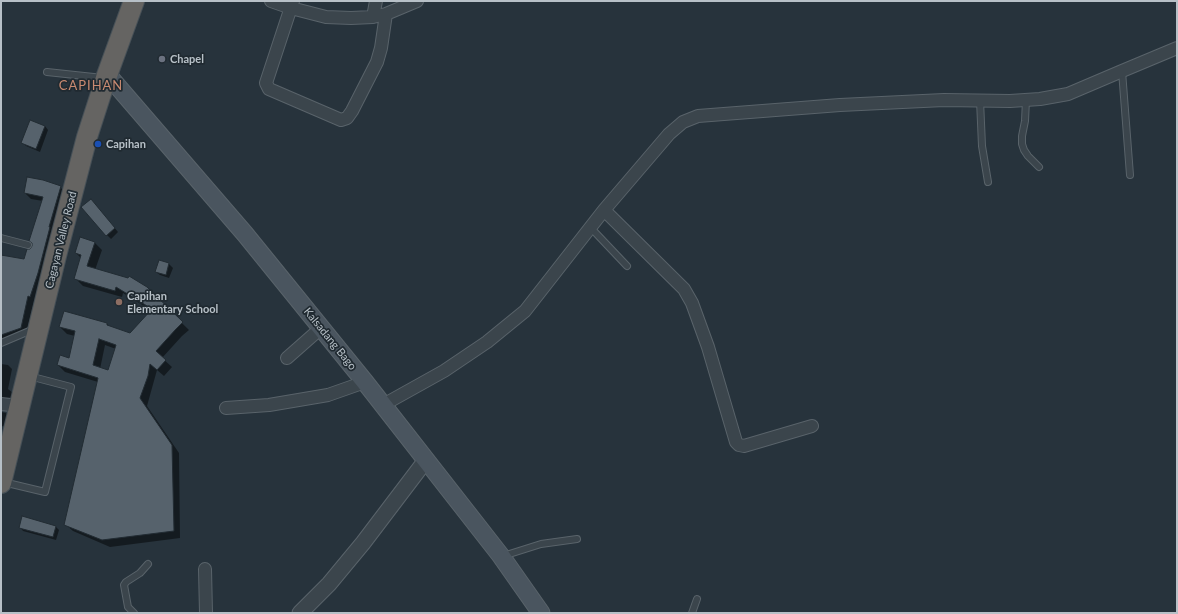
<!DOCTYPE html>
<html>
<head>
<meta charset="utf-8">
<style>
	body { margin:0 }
	#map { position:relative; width:1178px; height:614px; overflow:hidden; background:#27333c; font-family:Lato,sans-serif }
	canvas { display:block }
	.frame { position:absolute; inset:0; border:2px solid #b7c0c7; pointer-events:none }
</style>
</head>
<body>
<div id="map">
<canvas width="1178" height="614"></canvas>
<div class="frame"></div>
</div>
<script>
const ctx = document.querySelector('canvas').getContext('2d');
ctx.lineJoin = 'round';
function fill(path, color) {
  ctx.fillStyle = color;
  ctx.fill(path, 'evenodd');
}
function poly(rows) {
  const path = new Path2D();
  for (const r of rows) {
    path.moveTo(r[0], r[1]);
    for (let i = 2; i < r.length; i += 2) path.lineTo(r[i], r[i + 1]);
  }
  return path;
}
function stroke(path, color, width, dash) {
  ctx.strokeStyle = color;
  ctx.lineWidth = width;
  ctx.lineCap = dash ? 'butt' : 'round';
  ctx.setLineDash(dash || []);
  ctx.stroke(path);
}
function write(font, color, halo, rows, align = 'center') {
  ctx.font = font + ' Lato,sans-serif';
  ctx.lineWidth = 3.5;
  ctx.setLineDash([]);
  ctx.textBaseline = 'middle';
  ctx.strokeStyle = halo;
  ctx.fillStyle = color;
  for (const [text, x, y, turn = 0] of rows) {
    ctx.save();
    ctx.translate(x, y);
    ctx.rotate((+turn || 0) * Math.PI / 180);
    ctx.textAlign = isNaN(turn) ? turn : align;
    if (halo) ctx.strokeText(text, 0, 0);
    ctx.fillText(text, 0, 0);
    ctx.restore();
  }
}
fill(poly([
	[45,126,48,130,40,152,26,146,22,142],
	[60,187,66,193,36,302,34,302,26,334,1,343,1,256,25,261,32,249,43,201,31,199,25,193],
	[95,204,118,232,111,239,107,235],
	[95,243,102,250,95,270,146,288,189,330,182,336,162,358,172,367,164,376,157,370,147,406,179,453,180,538,110,547,73,531,65,524,98,382,65,372,58,365,70,359,75,336,67,334,60,327,107,324,111,327,131,334,152,311,123,293,122,297,83,286,76,279,81,258,76,253],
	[105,345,116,349,109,371,100,369],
	[159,261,169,264,173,268,169,278,160,275,156,272],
	[1,364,8,365,12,369,8,389,13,393,12,401,1,401],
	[1,412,6,413,10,417,7,427,1,426],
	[55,526,59,530,56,540,23,531,20,527]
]), '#0007');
const building = poly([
	[30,120,45,126,36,149,21,143,30,120],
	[27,177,43,180,61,186,49,227,50,227,38,273,30,297,28,296,21,328,1,335,1,255,24,259,27,249,30,249,32,246,32,243,29,241,43,197,24,193,27,177],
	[91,199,115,228,106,236,81,207,91,199],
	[80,237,95,242,87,266,128,278,129,276,147,287,183,322,176,329,156,351,166,360,157,370,150,364,148,376,140,398,172,445,174,531,102,540,64,525,98,378,57,365,60,355,69,358,75,331,59,327,64,311,107,323,107,325,130,333,152,309,116,287,115,291,74,279,81,255,75,253,80,237],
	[99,339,116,345,108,370,93,365,99,339],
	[159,260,169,263,166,275,155,272,159,260],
	[22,516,56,526,53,537,19,528,22,516]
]);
fill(building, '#56626c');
stroke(building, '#222c33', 1);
const service = poly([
	[1122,71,1130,175],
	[47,72,103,78],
	[980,100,982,146,988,182],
	[1026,100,1025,121,1022,136,1022,144,1024,150,1028,156,1039,167],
	[591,228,627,266],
	[1,238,28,245],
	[1,343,34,329],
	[3,482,45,492,71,387,29,376],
	[503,556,541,544,577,539],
	[134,613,128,607,124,585,126,582,140,573,148,564],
	[692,613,697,599]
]);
const minor = poly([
	[271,1,291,8,326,17,351,18,373,17,386,14,417,1],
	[293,1,266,83,269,89,341,120,347,118,352,111,377,62,381,48,386,14],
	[373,17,376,1],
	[604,210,684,289,692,303,708,347,736,442,739,445,744,446,812,426],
	[287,358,321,328],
	[1,404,20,406],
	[383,405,444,371,487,342,525,311,604,210,669,134,683,122,698,116,840,105,944,100,1010,101,1040,99,1068,94,1122,71,1177,48],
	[226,408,269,405,328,395,365,382],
	[205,569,206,613]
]);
const tertiary = poly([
	[300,613,329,584,363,543,426,460]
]);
const secondary = poly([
	[107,74,245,234,365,382,501,556,541,613]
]);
const trunk = poly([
	[1,483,56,256,87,137,106,78,134,1]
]);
stroke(service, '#59636a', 8);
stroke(minor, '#59636a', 14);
stroke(tertiary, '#59636a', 17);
stroke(secondary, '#59636a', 19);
stroke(trunk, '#465057', 22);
stroke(service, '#3b454c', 6);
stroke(minor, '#3b454c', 12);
stroke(tertiary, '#3b454c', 15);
stroke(secondary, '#4a555f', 17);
stroke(trunk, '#656462', 20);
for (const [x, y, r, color] of [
	[162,59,4,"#6b7280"],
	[98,144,4,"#1a4fb4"],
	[119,302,4,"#8d6e63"]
]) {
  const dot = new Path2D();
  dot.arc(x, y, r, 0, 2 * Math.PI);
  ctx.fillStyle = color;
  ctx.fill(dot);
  stroke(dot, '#202a31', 1.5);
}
write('bold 11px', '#b7c0c7', '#202a31', [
	["Chapel",170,59],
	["Capihan",106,144],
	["Capihan",127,296],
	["Elementary School",127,309]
], 'left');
write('11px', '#b7c0c7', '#202a31', [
	["Cagayan Valley Road",61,240,-76],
	["Kalsadang Bago",330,339,51]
]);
ctx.letterSpacing = '1px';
write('13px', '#c98a71', '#202a31', [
	["CAPIHAN",91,86]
]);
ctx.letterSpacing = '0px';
</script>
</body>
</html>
